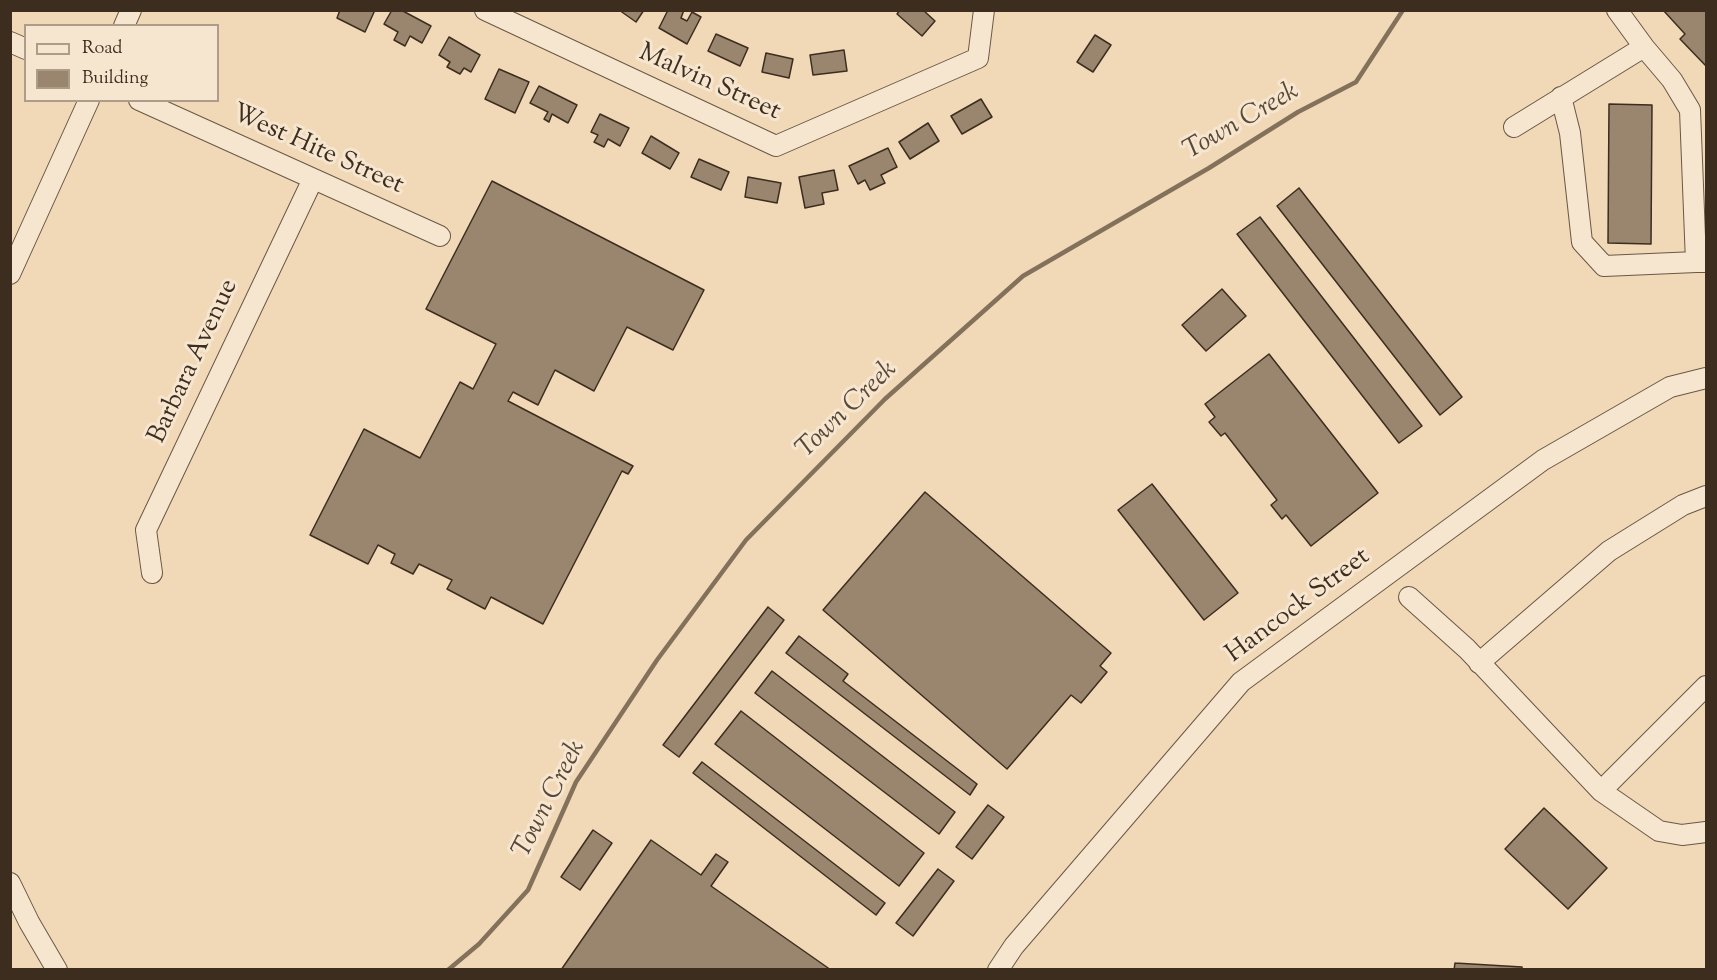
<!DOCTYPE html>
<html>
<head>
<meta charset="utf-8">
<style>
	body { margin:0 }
	#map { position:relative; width:1717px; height:980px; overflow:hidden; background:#f1d8b7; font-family:"Sorts Mill Goudy",serif }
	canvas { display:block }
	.frame { position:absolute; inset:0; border:12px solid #3c2d1f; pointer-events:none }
	.legend { position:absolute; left:24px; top:24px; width:195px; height:78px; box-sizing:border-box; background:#f6e6d0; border:2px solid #ac9c89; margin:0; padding:8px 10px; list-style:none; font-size:18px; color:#3c2d1f }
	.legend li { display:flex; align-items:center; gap:12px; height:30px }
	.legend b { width:30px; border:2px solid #ac9c89 }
</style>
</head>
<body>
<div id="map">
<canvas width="1717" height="980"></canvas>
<div class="frame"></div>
<ul class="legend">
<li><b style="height:8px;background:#f6e6d0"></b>Road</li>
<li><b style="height:16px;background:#9a866e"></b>Building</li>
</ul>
</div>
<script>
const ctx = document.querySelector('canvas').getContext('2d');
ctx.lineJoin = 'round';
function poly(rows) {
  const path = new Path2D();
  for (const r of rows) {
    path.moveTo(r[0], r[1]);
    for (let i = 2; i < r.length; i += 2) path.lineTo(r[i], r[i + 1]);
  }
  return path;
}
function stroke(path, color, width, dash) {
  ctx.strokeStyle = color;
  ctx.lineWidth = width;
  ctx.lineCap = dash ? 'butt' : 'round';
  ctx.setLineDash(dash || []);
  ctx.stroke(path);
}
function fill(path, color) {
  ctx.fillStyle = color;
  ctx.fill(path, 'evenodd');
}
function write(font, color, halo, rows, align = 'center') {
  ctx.font = font + ' "Sorts Mill Goudy",serif';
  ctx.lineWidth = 6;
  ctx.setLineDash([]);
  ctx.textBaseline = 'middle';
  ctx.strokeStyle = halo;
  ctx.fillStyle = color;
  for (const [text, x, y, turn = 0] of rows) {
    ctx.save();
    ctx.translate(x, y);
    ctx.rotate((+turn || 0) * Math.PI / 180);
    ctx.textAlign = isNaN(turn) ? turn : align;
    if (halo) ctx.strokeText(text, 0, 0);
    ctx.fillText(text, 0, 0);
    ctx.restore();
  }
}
stroke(poly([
	[448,970,479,944,528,890,576,782,657,660,746,540,885,399,1023,276,1209,168,1298,112,1356,82,1403,10]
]), '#83715b', 4.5);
const building = poly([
	[340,10,375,10,365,32,337,18,340,10],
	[392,10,401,10,431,26,422,43,410,36,405,46,394,40,398,32,384,24,392,10],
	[619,10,644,10,636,22,619,10],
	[668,10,684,10,681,18,687,21,692,12,701,17,687,44,659,28,668,10],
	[900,10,923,10,935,21,922,36,897,14,900,10],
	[1663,10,1706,10,1706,66,1680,39,1685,34,1663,10],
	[716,34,748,48,740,66,708,51,716,34],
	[1095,35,1111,45,1093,72,1077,62,1095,35],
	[449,37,480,55,471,72,464,68,460,74,447,67,450,62,439,55,449,37],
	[844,50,847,71,813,75,810,55,844,50],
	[766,53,793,59,789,78,762,72,766,53],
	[499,69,529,82,515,113,485,99,499,69],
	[539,86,577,105,568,123,552,114,549,122,544,119,548,112,530,103,539,86],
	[981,99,992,117,962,134,951,116,981,99],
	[1609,104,1652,105,1651,244,1608,243,1609,104],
	[600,114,629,128,620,146,608,139,604,147,594,142,598,135,591,132,600,114],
	[928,123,939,141,910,159,899,142,928,123],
	[651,136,679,153,670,169,642,153,651,136],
	[888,148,897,167,881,175,885,183,870,190,865,180,858,184,849,166,888,148],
	[699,159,729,172,721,190,691,177,699,159],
	[834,170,838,190,822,193,824,204,805,208,799,177,834,170],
	[748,177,781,183,777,203,745,197,748,177],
	[492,181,704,290,673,350,627,327,594,391,555,370,538,405,513,392,508,401,633,466,628,474,622,471,543,624,491,597,485,609,447,589,452,580,419,564,413,574,391,563,395,554,378,545,368,564,310,535,364,429,420,458,460,382,473,389,496,344,426,309,492,181],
	[1299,188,1462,397,1440,415,1277,206,1299,188],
	[1260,217,1422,426,1399,443,1237,234,1260,217],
	[1222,289,1246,316,1206,351,1182,325,1222,289],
	[1269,354,1378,493,1311,546,1286,515,1282,519,1271,505,1277,500,1225,433,1221,436,1209,422,1215,417,1205,404,1269,354],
	[1152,484,1238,593,1204,620,1118,510,1152,484],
	[925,492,1111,653,1100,666,1107,672,1081,703,1071,695,1007,769,823,610,925,492],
	[768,607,784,620,679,757,663,745,768,607],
	[799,636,848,674,843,681,977,784,970,795,786,653,799,636],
	[772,671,955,812,939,834,755,693,772,671],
	[741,711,924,853,899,886,715,744,741,711],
	[702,762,885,903,876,915,693,773,702,762],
	[988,805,1004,817,972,859,956,847,988,805],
	[1544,808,1607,868,1568,909,1505,849,1544,808],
	[593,830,612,843,580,890,561,877,593,830],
	[651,840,701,875,716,854,728,862,711,886,831,970,561,970,651,840],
	[938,869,954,881,913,936,896,923,938,869],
	[1455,963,1522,967,1522,970,1454,970,1455,963]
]);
fill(building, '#9a866e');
stroke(building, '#3c2d1f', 1.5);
const minor = poly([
	[485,10,776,146,978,58,984,10],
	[1617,10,1644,47],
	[124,26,131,10],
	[10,42,26,49],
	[1561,97,1570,133,1582,242,1604,266,1696,262],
	[139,100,440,236],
	[1514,127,1644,47,1672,80,1690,110,1696,262,1706,262],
	[10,274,89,100],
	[152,573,146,530,313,179],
	[1409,597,1467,649,1601,791,1659,831,1682,835,1706,832],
	[1479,663,1609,551,1683,505,1706,496],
	[1601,791,1706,686],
	[10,883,29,922,57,970],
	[998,970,1014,946,1241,682,1543,460,1670,387,1706,378]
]);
stroke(minor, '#695845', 22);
stroke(minor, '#f6e6d0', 20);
write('26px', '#3c2d1f', '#f6e6d0', [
	["Malvin Street",709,84,24],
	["West Hite Street",317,151,24],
	["Barbara Avenue",195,362,-65],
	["Hancock Street",1299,607,-37]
]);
write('italic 27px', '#5a4938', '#f6e6d0', [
	["Town Creek",1242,123,-30],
	["Town Creek",848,411,-44],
	["Town Creek",551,800,-63]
]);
</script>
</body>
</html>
